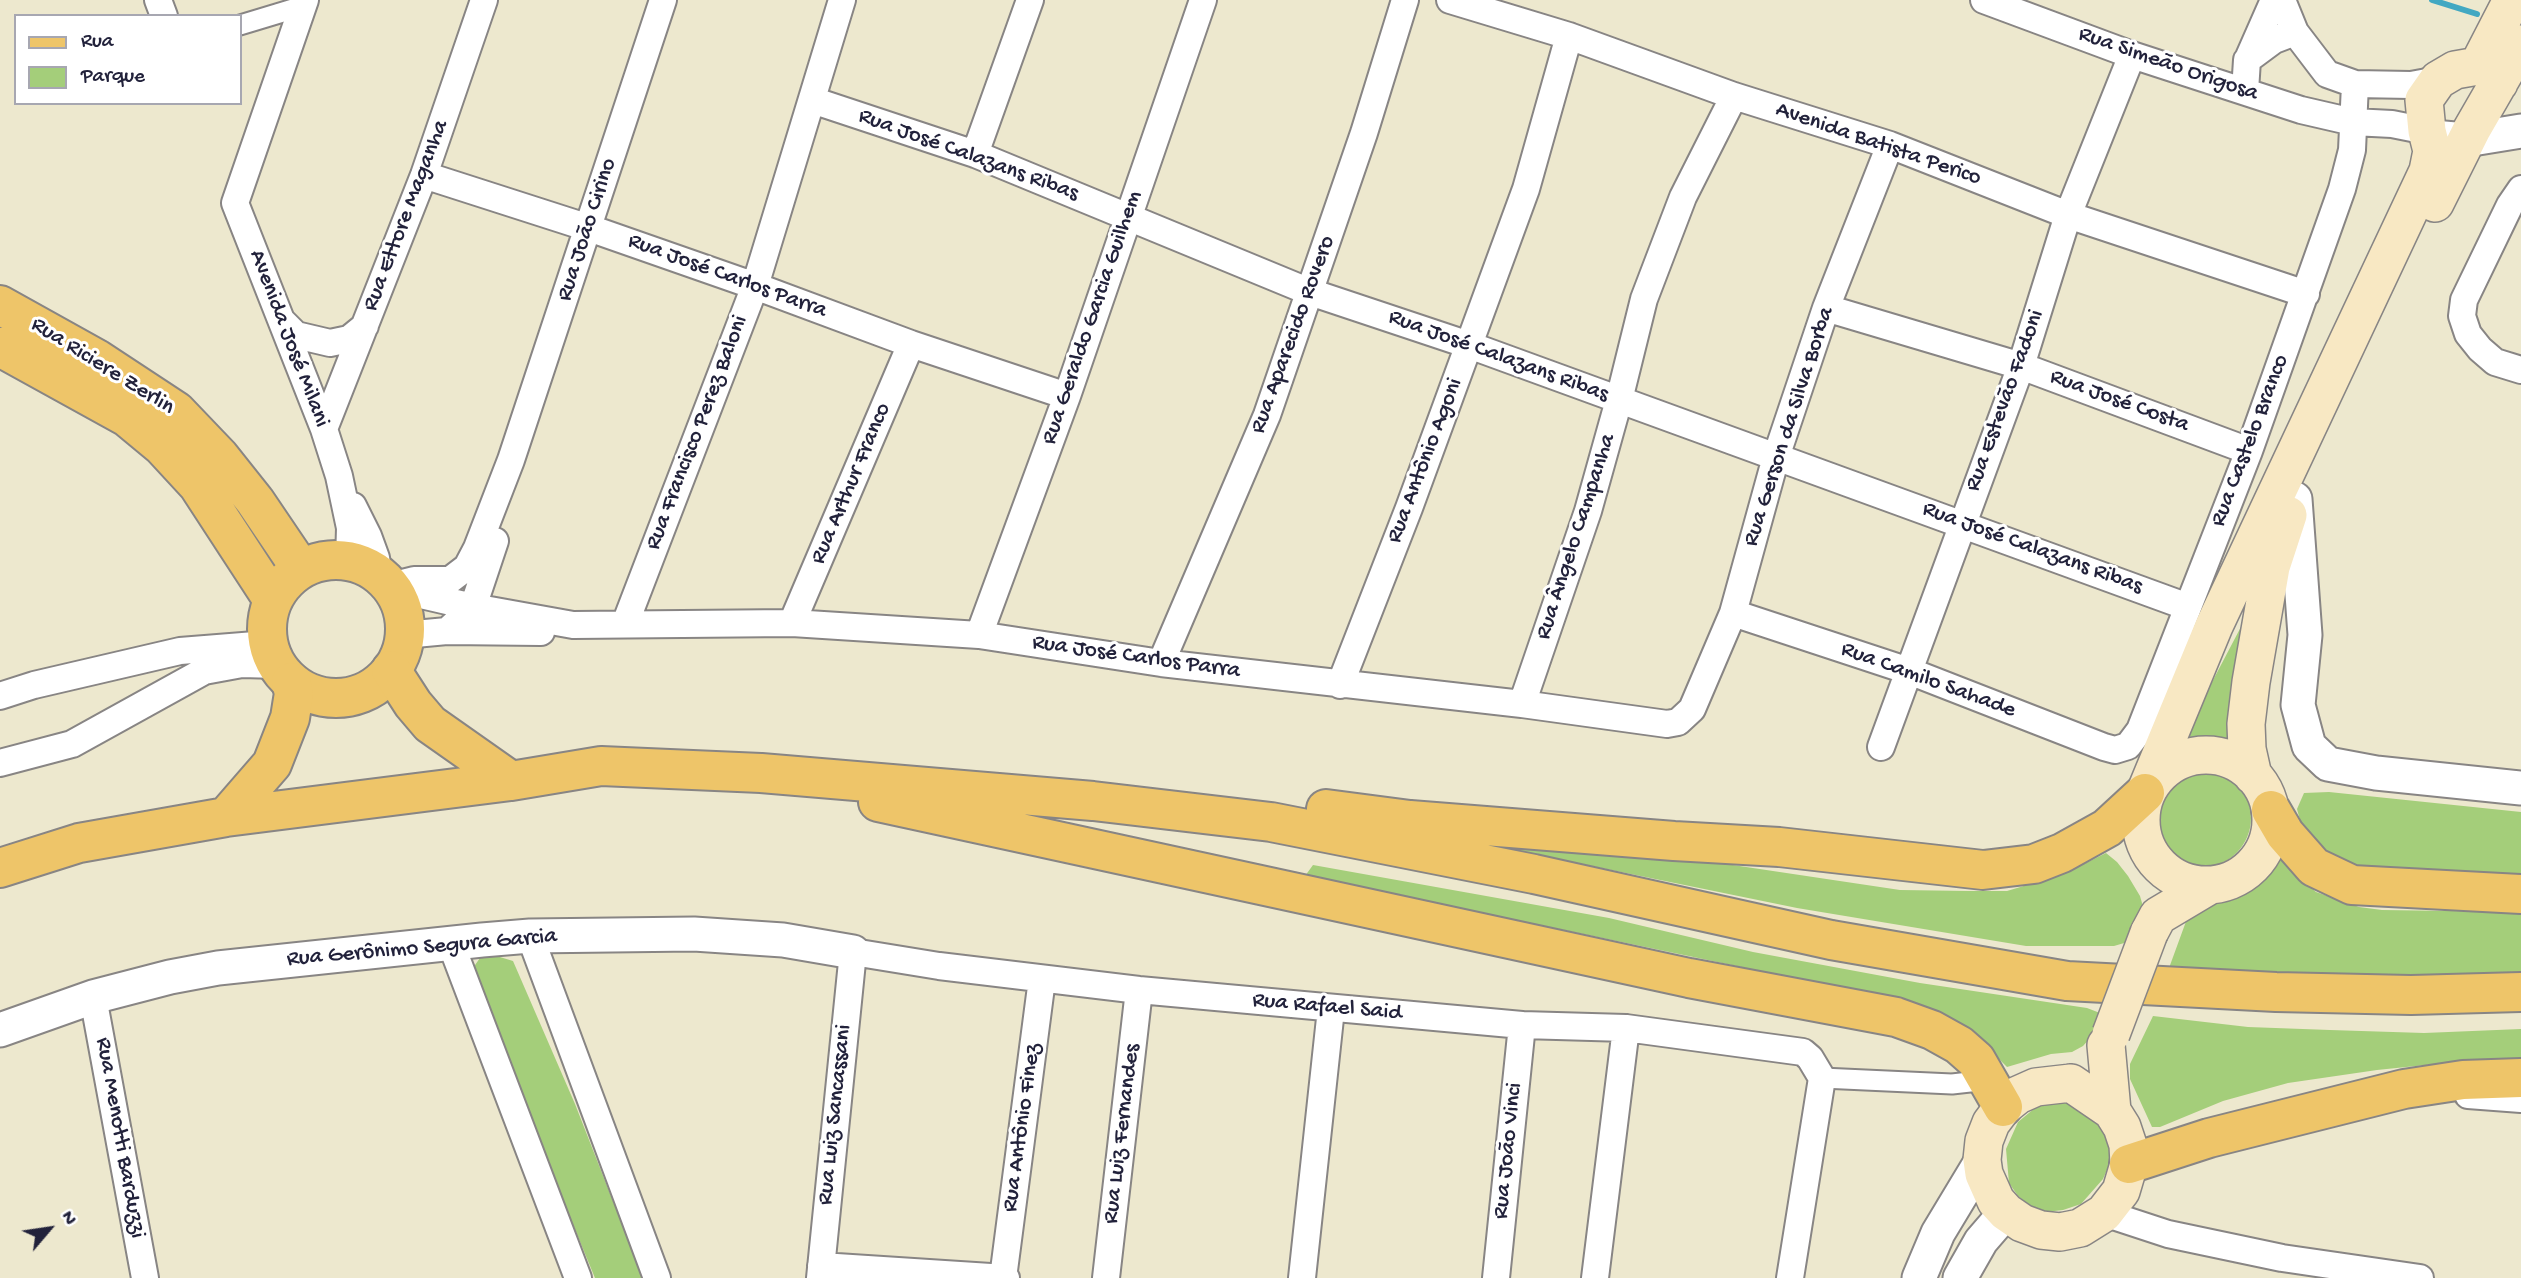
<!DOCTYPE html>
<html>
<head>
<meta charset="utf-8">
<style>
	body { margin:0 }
	#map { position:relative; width:2521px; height:1278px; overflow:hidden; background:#ede8ce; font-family:"Gochi Hand",sans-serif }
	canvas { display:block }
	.legend { position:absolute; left:14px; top:14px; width:228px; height:91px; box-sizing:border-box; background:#fff; border:2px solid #a7a7b1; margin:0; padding:9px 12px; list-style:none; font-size:21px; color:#22223b }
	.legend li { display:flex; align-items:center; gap:14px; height:35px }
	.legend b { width:35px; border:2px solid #a7a7b1 }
	.north { position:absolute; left:14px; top:1194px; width:70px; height:70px; -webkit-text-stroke:5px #fff; paint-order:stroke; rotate:61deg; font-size:19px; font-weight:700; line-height:28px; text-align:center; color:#22223b }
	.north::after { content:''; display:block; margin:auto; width:24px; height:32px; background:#22223b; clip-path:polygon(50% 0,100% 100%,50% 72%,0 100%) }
</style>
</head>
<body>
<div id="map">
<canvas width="2521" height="1278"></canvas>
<ul class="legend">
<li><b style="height:9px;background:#eec569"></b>Rua</li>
<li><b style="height:19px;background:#a4ce7a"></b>Parque</li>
</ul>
<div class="north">N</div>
</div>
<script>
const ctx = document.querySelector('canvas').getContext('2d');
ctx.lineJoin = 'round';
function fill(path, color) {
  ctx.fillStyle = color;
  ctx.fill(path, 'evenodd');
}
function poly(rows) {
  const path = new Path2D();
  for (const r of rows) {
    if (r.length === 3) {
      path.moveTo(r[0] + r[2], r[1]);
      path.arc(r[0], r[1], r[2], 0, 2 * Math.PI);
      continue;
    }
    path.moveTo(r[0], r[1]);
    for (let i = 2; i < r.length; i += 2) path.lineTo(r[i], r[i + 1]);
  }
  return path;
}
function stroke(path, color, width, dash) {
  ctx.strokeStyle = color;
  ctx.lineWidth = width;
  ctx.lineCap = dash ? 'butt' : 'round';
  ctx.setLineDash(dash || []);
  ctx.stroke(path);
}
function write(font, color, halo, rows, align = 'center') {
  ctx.font = font + ' "Gochi Hand",sans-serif';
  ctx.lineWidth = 6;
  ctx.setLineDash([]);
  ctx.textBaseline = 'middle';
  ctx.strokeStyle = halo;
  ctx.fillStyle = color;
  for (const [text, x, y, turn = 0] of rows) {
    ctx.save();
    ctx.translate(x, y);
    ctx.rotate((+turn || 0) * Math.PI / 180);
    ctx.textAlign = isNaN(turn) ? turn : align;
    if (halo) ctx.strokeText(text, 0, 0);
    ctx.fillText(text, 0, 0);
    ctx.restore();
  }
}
fill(poly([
	[2253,604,2239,743,2216,738,2180,743],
	[2202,818,49],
	[2329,792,2521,812,2521,883,2353,870,2331,858,2301,824,2297,809,2304,793],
	[1494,846,1686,858,1900,890,1968,891,2007,891,2064,874,2106,853,2117,862,2128,876,2140,896,2144,910,2131,941,2114,946,2026,946,1797,908],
	[2278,853,2300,878,2316,892,2359,907,2382,910,2521,912,2521,977,2445,978,2169,968,2188,916,2210,904,2241,893,2260,880],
	[1313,865,1609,918,1753,952,1920,983,2087,1008,2100,1013,2092,1036,2083,1046,2072,1052,2051,1054,2007,1067,1988,1048,1890,998,1305,876],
	[490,954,513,961,575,1104,643,1278,595,1278,480,999,473,968,482,955],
	[2153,1016,2248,1027,2330,1030,2424,1033,2521,1029,2521,1060,2455,1062,2377,1070,2288,1083,2223,1101,2160,1127,2152,1127,2130,1079,2130,1064],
	[2067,1099,2100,1119,2111,1143,2109,1165,2103,1179,2081,1204,2063,1210,2046,1212,2029,1205,2018,1196,2009,1183,2006,1149,2018,1122,2035,1108,2049,1101]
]), '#a4ce7a');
stroke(poly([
	[2432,0,2477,14]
]), '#42a8c2', 6);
const pedestrian = poly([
	[240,25,303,6],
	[1822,1078,1952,1084,1988,1080]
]);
const minor = poly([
	[158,0,164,16],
	[305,0,235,203,324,429,339,476,350,528,349,561],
	[1450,0,1569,36,1734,96,1890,145,2068,215,2306,294],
	[1984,0,2132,55,2301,110,2353,122,2392,124,2427,131],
	[2282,0,2295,32,2327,74,2355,84,2411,85,2438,80],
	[2248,59,2274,0],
	[2245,91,2247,60,2274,40,2295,32],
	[812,100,975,154,1310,292,1469,345,2188,607],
	[975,154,1030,0],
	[424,175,589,228,755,286,911,344,1067,396],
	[2521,189,2510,205,2464,300,2462,316,2468,334,2480,349,2495,362,2521,370],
	[1826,308,2021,366,2249,451],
	[282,321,296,335,330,343,349,339,365,326],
	[324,429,424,175,484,0],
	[353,506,368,536,376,558,379,576],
	[402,583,414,580,450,580,467,567,477,548,511,460,663,0],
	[391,588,473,607,573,625,792,623,979,635,1161,663,1522,704,1667,724,1678,722,1692,709,1733,613,1776,457,1826,308,1890,145],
	[1733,613,1909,671,2104,747,2115,750,2128,746,2140,730,2249,451,2342,189,2352,150,2355,84],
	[792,623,911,344],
	[625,624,755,286,842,0],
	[447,631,473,607,495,541],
	[404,635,447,631,541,632],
	[979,635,1067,396,1203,0],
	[1161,663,1267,415,1364,133,1405,0],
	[1340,685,1409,508,1526,189,1569,36],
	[0,696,34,685,180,651,268,644],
	[1522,704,1588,511,1619,400,1644,299,1683,197,1734,96],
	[1881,747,2021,366,2068,215,2132,55],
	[0,763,72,744,204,671,242,664,277,665],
	[530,936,657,1278],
	[451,944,578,1278],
	[93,997,145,1278],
	[2468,1095,2521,1099],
	[2104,1213,2168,1234,2282,1258,2420,1278],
	[821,1266,1006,1278],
	[820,1278,853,952,939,966,1139,990,1522,1025,1626,1028,1803,1052,1810,1058,1822,1078,1790,1278],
	[1003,1278,1042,979],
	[1106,1278,1139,990],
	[1302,1278,1331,1009],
	[1496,1278,1522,1025],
	[1595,1278,1626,1028]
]);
const tertiary = poly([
	[2444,138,2466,140,2521,131],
	[2295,499,2305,635,2298,705,2309,746,2328,764,2376,773,2521,788],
	[0,1030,93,997,170,977,218,968,482,940,530,936,694,934,783,940,853,952],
	[1919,1278,1938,1233,1982,1160],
	[1960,1278,1981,1241,2006,1212]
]);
const secondary = poly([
	[2478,66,2512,0],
	[2435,203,2472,129,2521,44],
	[2206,820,65],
	[2253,776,2247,749,2246,724,2251,682,2271,567,2288,515],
	[2145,793,2214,626,2428,171,2432,151,2427,131,2424,100,2438,80,2455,70,2478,66,2493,73,2499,83],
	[2149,933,2158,916,2210,885],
	[2106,1045,2112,1111],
	[2071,1083,2112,1111,2122,1127,2128,1145,2129,1164,2121,1191,2104,1213,2080,1228,2060,1232,2041,1230,2022,1223,2006,1212,1996,1201,1984,1174,1982,1160,1984,1141,1991,1123,2003,1107,2018,1095,2036,1087,2071,1083]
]);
const primary = poly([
	[0,305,97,359,176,411,220,457,255,501,301,569],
	[0,347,127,417,162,446,198,485,273,600],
	[336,629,69]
]);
const trunk = poly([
	[391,670,413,704,430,724,511,781],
	[878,802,1689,978,1896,1017,1932,1030,1959,1045,1976,1060,2003,1107],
	[1326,809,1410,820,1674,841,1779,847,1983,870,2034,864,2062,853,2107,828,2145,793],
	[2271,810,2285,834,2314,867,2352,885,2521,894],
	[226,817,272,764,290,718,294,693,291,682],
	[0,868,79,843,226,817,511,781,601,766,761,773,1093,801,1271,822,1534,874,1831,940,2067,981,2276,992,2411,995,2521,992],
	[2129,1164,2209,1138,2404,1089,2463,1080,2521,1078]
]);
stroke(pedestrian, '#888584', 23);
stroke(minor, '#888584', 30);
stroke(tertiary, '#888584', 37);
stroke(secondary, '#888584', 40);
stroke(primary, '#888584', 42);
stroke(trunk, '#888584', 42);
stroke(pedestrian, '#fff', 19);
stroke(minor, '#fff', 26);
stroke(tertiary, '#fff', 33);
stroke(secondary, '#f8e8c3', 37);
stroke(primary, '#eec569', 38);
stroke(trunk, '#eec569', 38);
const secondaryBridge = poly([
	[2111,1034,2149,933]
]);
stroke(secondaryBridge, '#888584', 40, []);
stroke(secondaryBridge, '#f8e8c3', 37);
write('23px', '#22223b', '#fff', [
	["Rua Simeão Origosa",2168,65,19],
	["Avenida Batista Perico",1878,145,19],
	["Rua José Calazans Ribas",968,156,20],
	["Rua Ettore Maganha",407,216,-69],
	["Rua João Cirino",588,230,-72],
	["Rua José Carlos Parra",727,277,20],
	["Rua Geraldo Garcia Guilhem",1093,318,-71],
	["Rua Aparecido Rovero",1294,335,-70],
	["Avenida José Milani",288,339,69],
	["Rua José Calazans Ribas",1498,357,20],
	["Rua Riciere Zerlin",102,367,32],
	["Rua Estevão Fadoni",2006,401,-70],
	["Rua José Costa",2119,402,20],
	["Rua Gerson da Silva Borba",1790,427,-72],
	["Rua Francisco Perez Baloni",698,433,-69],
	["Rua Castelo Branco",2251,441,-69],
	["Rua Antônio Agoni",1426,461,-69],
	["Rua Arthur Franco",852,484,-67],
	["Rua Ângelo Campanha",1577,537,-72],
	["Rua José Calazans Ribas",2032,549,20],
	["Rua José Carlos Parra",1136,658,8],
	["Rua Camilo Sahade",1928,681,20],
	["Rua Gerônimo Segura Garcia",422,949,-5],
	["Rua Rafael Said",1327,1008,5],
	["Rua Luiz Sancassani",836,1115,-84],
	["Rua Antônio Finez",1023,1128,-82],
	["Rua Luiz Fernandes",1123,1134,-83],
	["Rua Menotti Barduzzi",119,1138,80],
	["Rua João Vinci",1509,1151,-84]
]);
</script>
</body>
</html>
